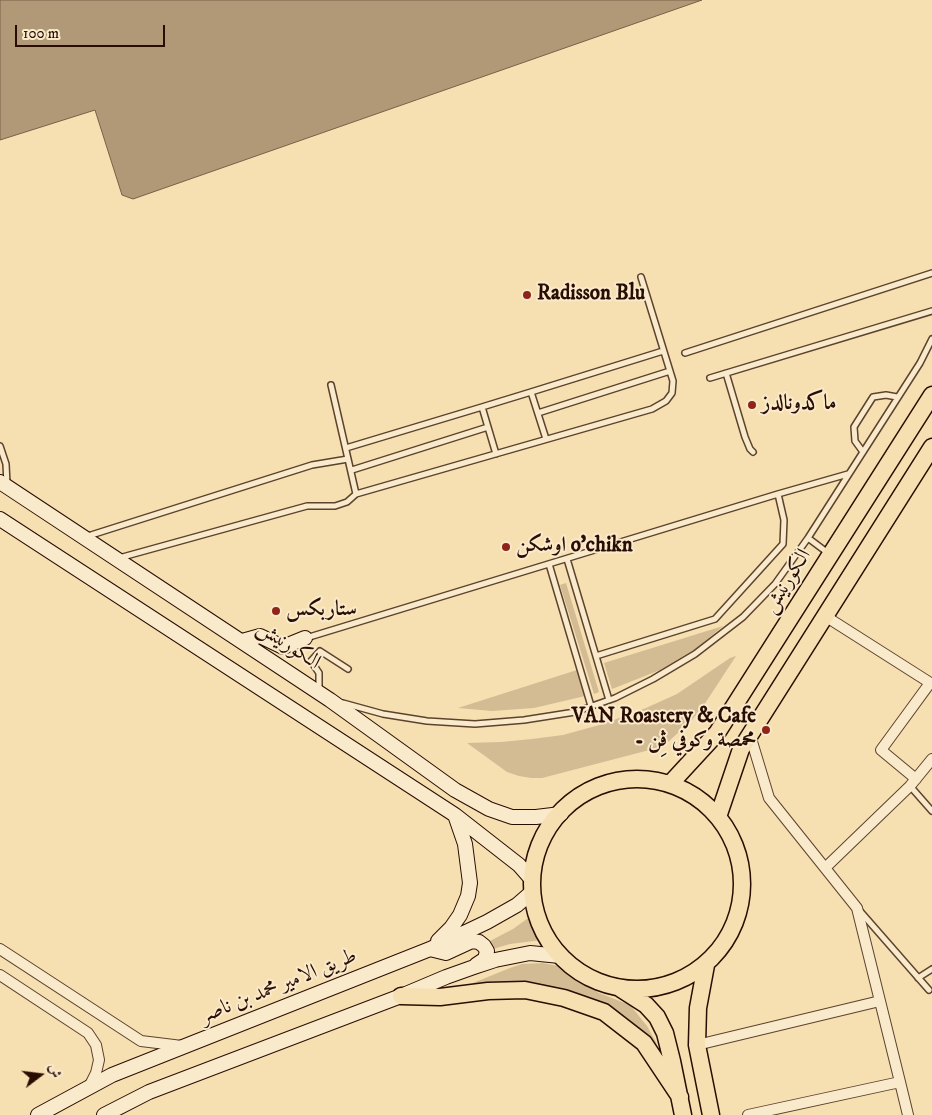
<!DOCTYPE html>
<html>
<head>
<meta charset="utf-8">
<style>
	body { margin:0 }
	#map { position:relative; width:932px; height:1115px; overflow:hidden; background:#f6dfb1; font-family:"IM FELL DW Pica",Amiri,serif }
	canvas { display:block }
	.north { position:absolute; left:15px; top:1050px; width:50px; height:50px; -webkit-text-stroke:4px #f9eacc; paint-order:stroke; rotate:75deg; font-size:14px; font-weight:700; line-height:20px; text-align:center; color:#2a0d02 }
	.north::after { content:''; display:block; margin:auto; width:18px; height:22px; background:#2a0d02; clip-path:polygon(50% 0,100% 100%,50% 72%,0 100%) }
	.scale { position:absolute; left:15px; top:25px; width:150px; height:22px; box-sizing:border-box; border:2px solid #2a0d02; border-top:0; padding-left:6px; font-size:15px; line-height:18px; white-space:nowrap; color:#2a0d02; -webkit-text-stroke:4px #f9eacc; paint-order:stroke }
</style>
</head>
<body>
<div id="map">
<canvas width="932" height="1115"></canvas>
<div class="north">ش</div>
<div class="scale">100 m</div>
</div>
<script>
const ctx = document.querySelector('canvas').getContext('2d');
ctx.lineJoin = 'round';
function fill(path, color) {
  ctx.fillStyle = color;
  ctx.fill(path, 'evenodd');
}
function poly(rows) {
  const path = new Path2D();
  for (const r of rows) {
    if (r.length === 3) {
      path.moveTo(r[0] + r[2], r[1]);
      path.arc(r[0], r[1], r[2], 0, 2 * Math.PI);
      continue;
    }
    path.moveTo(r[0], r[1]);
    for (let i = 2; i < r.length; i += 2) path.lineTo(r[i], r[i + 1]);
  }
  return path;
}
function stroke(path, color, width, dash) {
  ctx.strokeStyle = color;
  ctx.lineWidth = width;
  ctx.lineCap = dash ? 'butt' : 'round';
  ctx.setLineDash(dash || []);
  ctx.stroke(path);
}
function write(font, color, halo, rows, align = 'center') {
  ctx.font = font + ' "IM FELL DW Pica",Amiri,serif';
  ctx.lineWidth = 4;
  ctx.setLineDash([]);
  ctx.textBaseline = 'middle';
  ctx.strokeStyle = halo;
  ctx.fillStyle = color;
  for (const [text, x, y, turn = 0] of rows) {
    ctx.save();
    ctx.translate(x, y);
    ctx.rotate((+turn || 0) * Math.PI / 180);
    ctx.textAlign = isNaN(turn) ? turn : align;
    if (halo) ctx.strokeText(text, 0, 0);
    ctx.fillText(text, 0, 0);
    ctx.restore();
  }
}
fill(poly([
	[566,583,599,692,594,694,560,585],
	[723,626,697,648,660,670,612,689,604,663],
	[736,656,704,705,692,720,668,742,657,748,542,778,531,778,519,776,507,772,467,743,501,742,532,739,563,735,603,724,646,708,677,694,730,658],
	[577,670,585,696,534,708,492,711,458,708],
	[531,916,535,929,542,940,510,944,493,949,490,941,513,929],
	[543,963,563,967,576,978,599,993,630,1005,647,1026,656,1042,659,1056,640,1030,629,1020,584,997,546,986,529,984,468,985,510,968,522,964]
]), '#d3bb93');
const water = poly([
	[0,0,702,0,133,199,122,195,95,110,0,140,0,0]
]);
fill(water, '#b19876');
stroke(water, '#7b6048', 1);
const lane = poly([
	[685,353,932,273],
	[726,373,745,437,750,449,753,452],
	[710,378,932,311],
	[331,385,348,459],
	[531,392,663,351],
	[538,413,670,371],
	[0,446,6,464,7,484],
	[346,448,482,407],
	[863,452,855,441,854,427,873,397,886,395,897,397],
	[496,454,482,407,531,392,546,439],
	[352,470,488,427],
	[356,494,652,409,666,401,672,393,673,381,641,277],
	[778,494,848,474],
	[88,536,312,465,348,459,356,494,347,502,335,506,307,506,119,558],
	[808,538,828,553],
	[567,559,609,700],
	[549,564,591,706],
	[306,638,778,494,784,520,783,544,715,619,596,656],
	[319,689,319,673,311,661,320,651,348,669],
	[343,703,383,714,427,721,475,724,524,720,575,712,615,698,653,679,695,654,743,617,775,584,808,538,920,363,932,339],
	[910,786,932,811],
	[859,910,929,990],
	[918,978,932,969]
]);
const street = poly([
	[825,616,932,684],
	[750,735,769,798,857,908,900,1082],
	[916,779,881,750,930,683],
	[825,868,910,786,932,759],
	[0,949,141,1041,182,1046],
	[0,975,88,1033,96,1045,99,1060,96,1073,89,1087],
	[697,1045,880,1001],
	[748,1115,900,1082,908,1115]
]);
const secondary = poly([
	[0,482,330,700,455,790,489,809,512,817,536,817,561,814],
	[0,519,455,815,519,865,533,881],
	[242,641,260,636,283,647,305,638],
	[438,941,451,928,460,915,468,896,470,883,465,844,455,815],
	[430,949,446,953,472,941,479,942,484,946,487,951,485,959,476,965],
	[38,1115,112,1075,430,949,487,922,517,905,532,892],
	[104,1115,149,1092,401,996,446,977,474,967,495,960,530,953,560,956]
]);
const primary = poly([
	[637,884,105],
	[670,784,717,733,932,395],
	[718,817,741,749,932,447],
	[706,965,698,1008,697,1045,711,1115],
	[621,989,646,1005,657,1017,665,1033,672,1061,683,1115],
	[401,996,440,997,488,991,525,990,564,998,604,1012,644,1043,680,1097]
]);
stroke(lane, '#5d422e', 8);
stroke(street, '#5d422e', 12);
stroke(secondary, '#2a0d02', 16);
stroke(primary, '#2a0d02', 19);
stroke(lane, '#f9eacc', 5);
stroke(street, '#f9eacc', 10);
stroke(secondary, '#f9eacc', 14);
stroke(primary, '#f6dfb1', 16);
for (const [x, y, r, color] of [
	[527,295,5,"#8f2418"],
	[752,405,5,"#8f2418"],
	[506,547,5,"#8f2418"],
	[276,611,5,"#8f2418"],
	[766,730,5,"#8f2418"]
]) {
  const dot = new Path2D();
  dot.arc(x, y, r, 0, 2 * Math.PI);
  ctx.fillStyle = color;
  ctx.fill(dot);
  stroke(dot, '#f9eacc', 2);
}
write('bold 21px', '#2a0d02', '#f9eacc', [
	["Radisson Blu",537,295],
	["ماكدونالدز",762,405],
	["اوشكن o'chikn",516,547],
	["ستاربكس",286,611],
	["VAN Roastery & Cafe",756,718,"right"],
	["- محمصة وكوفي ڤِن",756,742,"right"]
], 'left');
write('21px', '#2a0d02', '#f9eacc', [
	["الكورنيش",788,582,-58],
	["الكورنيش",288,646,33],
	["طريق الامير محمد بن ناصر",279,987,-22]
]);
</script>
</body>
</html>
